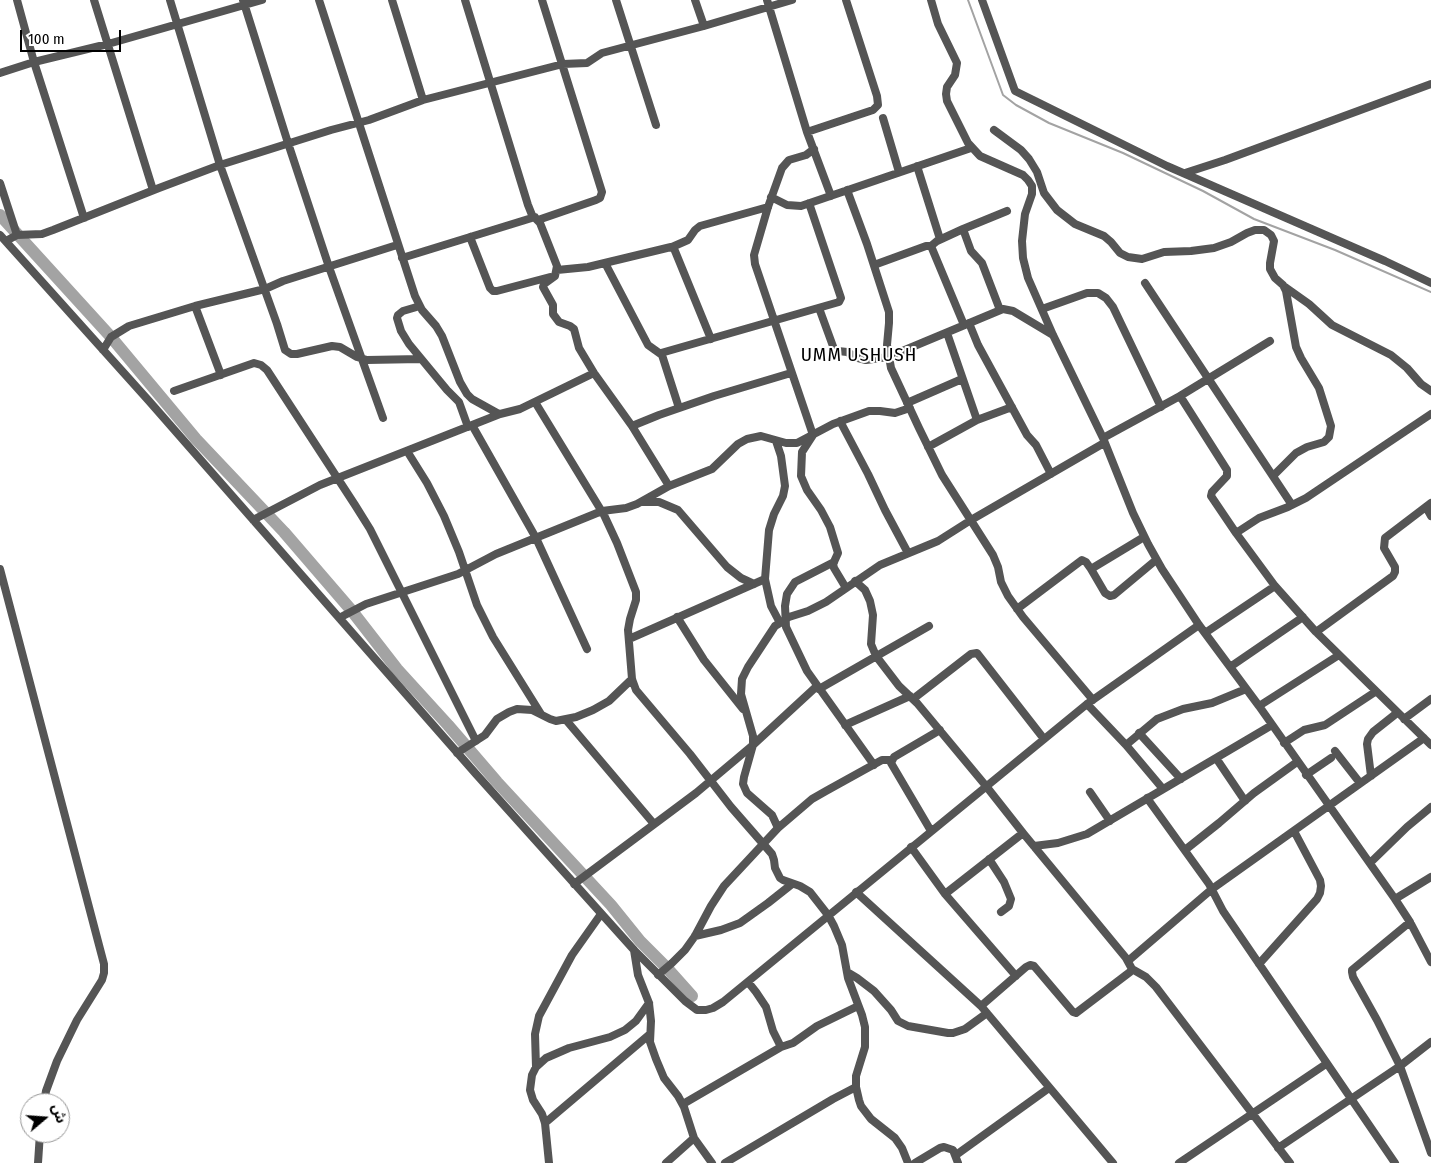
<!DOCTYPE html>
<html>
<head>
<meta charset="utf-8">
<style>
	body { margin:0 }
	#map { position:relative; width:1431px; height:1163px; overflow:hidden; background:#fff; font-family:"Fira Sans Condensed","Noto Sans Arabic",sans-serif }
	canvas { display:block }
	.north { position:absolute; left:20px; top:1093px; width:50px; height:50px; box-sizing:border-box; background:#fff; border:1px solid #999; border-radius:50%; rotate:72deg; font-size:14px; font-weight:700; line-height:20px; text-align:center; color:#000 }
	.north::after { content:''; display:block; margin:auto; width:18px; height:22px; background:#000; clip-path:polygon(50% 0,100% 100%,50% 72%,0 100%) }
	.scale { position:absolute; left:20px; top:30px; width:101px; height:22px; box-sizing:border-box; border:2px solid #000; border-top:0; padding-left:6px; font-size:15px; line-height:18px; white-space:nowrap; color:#000; -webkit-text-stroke:4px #fff; paint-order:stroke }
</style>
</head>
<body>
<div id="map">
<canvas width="1431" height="1163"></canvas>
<div class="north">ش</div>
<div class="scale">100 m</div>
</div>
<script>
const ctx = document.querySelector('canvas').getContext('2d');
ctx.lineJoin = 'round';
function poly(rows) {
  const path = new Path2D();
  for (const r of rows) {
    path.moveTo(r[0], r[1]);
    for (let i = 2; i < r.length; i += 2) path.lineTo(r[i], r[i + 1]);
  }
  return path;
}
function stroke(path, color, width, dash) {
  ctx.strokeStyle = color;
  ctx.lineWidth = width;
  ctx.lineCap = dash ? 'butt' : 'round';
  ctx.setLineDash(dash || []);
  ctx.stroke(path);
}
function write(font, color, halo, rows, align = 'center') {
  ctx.font = font + ' "Fira Sans Condensed",sans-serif';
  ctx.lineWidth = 4;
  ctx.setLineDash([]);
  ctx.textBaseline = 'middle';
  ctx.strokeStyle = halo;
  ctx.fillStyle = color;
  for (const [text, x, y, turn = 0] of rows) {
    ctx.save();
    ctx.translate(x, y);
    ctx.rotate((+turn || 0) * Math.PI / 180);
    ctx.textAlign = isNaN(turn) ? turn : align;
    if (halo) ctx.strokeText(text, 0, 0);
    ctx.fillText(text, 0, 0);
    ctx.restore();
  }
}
stroke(poly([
	[968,0,1003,95,1016,105,1049,123,1123,153,1203,191,1254,219,1335,250,1431,292]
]), '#a3a3a3', 2);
stroke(poly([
	[0,215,111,337,196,439,284,532,352,611,397,669,448,725,497,782,611,905,640,941,667,968,692,996]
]), '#a3a3a3', 12);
stroke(poly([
	[17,0,34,62,84,218],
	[94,0,153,190],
	[170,0,220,165,277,324,285,350,291,354,297,354,332,346,340,347,357,357,367,360,421,359],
	[243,0,288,143,329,267,383,418],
	[319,0,415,296,422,310,436,326,442,336,460,382,467,394,472,399,499,414],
	[392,0,423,100],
	[465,0,528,205,532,215,540,223,557,266,555,276,544,284,543,287,553,305,553,314,559,322,570,326,574,329,579,348,594,373,632,426,669,486],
	[616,0,656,125],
	[695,0,704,26],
	[767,0,807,132,831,196],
	[931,0,938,24,957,63,955,75,947,87,946,94,947,101,968,143,980,156,1023,175,1028,180,1032,186,1032,194,1025,214,1022,241,1023,258,1028,278,1053,335,1103,438,1133,513,1148,544,1162,569,1199,625,1259,706,1395,899,1410,922,1431,962],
	[982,0,1015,91,1167,166,1385,261,1431,283],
	[0,73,34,62,108,44,262,0],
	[883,118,899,172],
	[994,130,1021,150,1029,159,1037,172,1044,193,1057,210,1075,224,1104,236,1111,242,1120,253,1128,257,1142,259,1164,252,1191,251,1214,248,1231,242,1247,233,1255,230,1264,230,1271,235,1274,241,1270,263,1270,269,1275,278,1283,285,1286,291,1296,347,1301,358,1319,388,1331,426,1329,437,1324,442,1307,447,1296,453,1273,476],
	[807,132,873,110,878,105,877,96,846,0],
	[814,149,806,155,789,160,782,168,768,207,754,255,755,264,813,435,802,452,801,476,807,490,821,510,830,527,838,553,833,564,834,568,846,588],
	[917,166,940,239],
	[1185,173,1225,160,1431,84],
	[0,183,17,235],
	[847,190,867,244,889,312,889,323,887,345,891,368,919,428,942,475,993,555,998,567,1001,582,1008,596,1023,617,1093,700],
	[771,197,787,205,801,206,971,148],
	[538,220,596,200,600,198,602,192,542,0],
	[963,229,971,251,982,263,1000,310],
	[0,235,149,401,476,774,634,950,685,1001,697,1010,706,1010,713,1008,723,1002,1087,704,1199,625],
	[470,237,490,288,493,291,497,291,550,277],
	[6,241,17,235,42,234,53,230,159,188,220,165,331,130,369,120,423,100,563,64,587,63,602,53,704,26,792,0],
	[931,246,937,241,963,229,1007,211],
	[672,247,688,240,695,230,700,226,768,207],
	[402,258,535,217],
	[605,263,648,345,662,355,679,408],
	[874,265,926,246,931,246,964,325],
	[557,270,588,267,671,247,673,247,675,251,711,339],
	[1145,283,1292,505],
	[1285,287,1309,304,1332,325,1391,355,1407,368,1421,384,1431,391],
	[195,306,221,375],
	[420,306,403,311,398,315,397,318,401,331,409,344,447,390,459,402,468,427],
	[819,308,834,349,838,351,847,352,858,358,866,360,888,357,1003,309,1013,311,1053,335],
	[1042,309,1087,293,1098,293,1106,298,1113,307,1161,407],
	[969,323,978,345,1027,435,1036,445,1051,474],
	[947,333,977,420],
	[103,350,111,337,129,326,195,306,265,289,283,281,397,245],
	[661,353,839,302,841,298,809,203],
	[174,391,254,363,261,365,267,370,355,505,370,529,476,741],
	[1180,396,1227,470,1227,476,1212,492,1211,496,1236,533,1275,586,1316,632,1431,745],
	[535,402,604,515,617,543,636,592,636,600,630,619,628,630,632,679,636,690,690,754,731,807,772,854,774,860,775,868,780,878,783,880,800,886,810,892,828,915,834,926,842,945,848,978,862,1015,865,1027,865,1047,856,1076,856,1087,859,1100,861,1106,871,1119,895,1138,902,1148,908,1163],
	[907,403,962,379],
	[840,421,868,474,885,510,908,553],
	[472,425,536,538,587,649],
	[632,426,659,415,714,396,791,373],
	[1103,438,1180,396,1270,341],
	[776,441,781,456,785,486,783,496,774,514,769,530,765,579,771,606,780,623],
	[928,447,977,420,1012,407],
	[407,451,427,483,444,516,459,552,477,605,493,637,541,714],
	[642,502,659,502,678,510,727,567,741,578,754,584],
	[1426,507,1431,516],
	[253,520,320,485,500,414,520,409,594,373],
	[1236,533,1259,518,1288,507,1306,498,1431,414],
	[834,562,795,582,787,594,785,606,786,627,807,671,874,765],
	[0,569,104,964,104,973,102,980,77,1020,57,1061,46,1091,44,1103],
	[1091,569,1144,537],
	[855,581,865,590,870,601,873,615,871,644,876,656,899,686,917,703,986,786,1023,833,1126,958,1132,969,1130,972,1076,1013,1073,1012,1034,966,1030,965,1026,967,981,1006],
	[1017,609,1082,560,1086,562,1091,569,1105,593,1110,596,1114,595,1156,560],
	[677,617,704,660,743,709],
	[339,618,366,604,458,574,496,554,602,511,626,508,637,504,669,486,712,469,738,444,747,439,761,436,786,443,797,443,833,424,869,411,880,411,895,413,910,408],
	[1316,632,1393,576,1395,572,1395,567,1384,548,1385,538,1431,503],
	[1205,633,1275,586],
	[629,639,765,579],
	[1230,667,1303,617],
	[819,689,929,626],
	[913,699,971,654,977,653,1044,739],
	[1087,704,1126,745,1163,789],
	[1259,706,1339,655],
	[1404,719,1431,699],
	[566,720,654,824],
	[845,725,910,696],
	[1139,733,1181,779],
	[1284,743,1304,730,1325,725,1375,692],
	[1126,745,1157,719,1183,709,1212,703,1246,689],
	[1335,751,1360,783],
	[457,753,485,735,497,719,509,712,517,709,532,710,550,719,556,721,576,717,593,710,609,701,632,679],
	[1216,758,1245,801],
	[1306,775,1331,758],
	[1371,776,1367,744,1368,739,1373,732,1397,713],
	[1090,792,1110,821],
	[1147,798,1209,884,1223,911,1395,1163],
	[778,828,772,815,747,793,743,784,744,777,753,745,817,686],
	[931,831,891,763,894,757,940,730],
	[1034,846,1058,843,1087,834,1272,725],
	[911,847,945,894,1016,976],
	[1185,850,1219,823,1254,793,1297,762],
	[989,859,1004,882,1011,899,1009,906,1001,912],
	[1370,863,1407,827,1431,807],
	[574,884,696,793,753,745,753,736,741,694,742,679,748,667,775,626,780,623,789,617,808,611,826,602,880,565,938,541,971,520,1104,443],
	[856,892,981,1006,1113,1163],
	[945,894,1023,833],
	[1395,899,1431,877],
	[1410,922,1352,970,1352,972,1353,977,1377,1020,1400,1066,1431,1153],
	[695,936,721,930,740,923,768,903,792,884],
	[634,950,638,975,649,1003,651,1021,650,1042,656,1059,664,1078,678,1096,684,1107,694,1138,712,1163],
	[1128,961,1212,889,1424,738],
	[1259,964,1317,899,1320,893,1321,886,1320,880,1294,831],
	[1132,969,1146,977,1156,987,1290,1163],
	[847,972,857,978,874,991,891,1010,898,1021,908,1026,948,1033,953,1033,965,1029,987,1013],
	[658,975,672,963,685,950,695,936,711,906,724,886,778,828,812,799,826,791,882,760,892,760],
	[748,982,756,992,766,1007,773,1031,781,1047],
	[536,1067,535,1034,539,1016,572,955,601,914],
	[683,1104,781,1047,793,1043,817,1026,858,1006],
	[545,1123,650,1034],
	[1278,1148,1400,1066,1431,1042],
	[956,1155,1049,1088],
	[38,1163,40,1133],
	[549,1163,545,1123,542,1114,533,1100,530,1090,532,1075,536,1067,546,1058,569,1048,610,1037,625,1030,636,1021,649,1003],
	[666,1163,694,1138],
	[725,1163,833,1099,856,1087],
	[915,1163,940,1148,944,1147,953,1150,958,1163],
	[1179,1163,1326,1064]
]), '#555', 8);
ctx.letterSpacing = '1px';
write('19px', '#000', '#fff', [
	["UMM USHUSH",859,356]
]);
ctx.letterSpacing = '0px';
</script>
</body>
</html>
